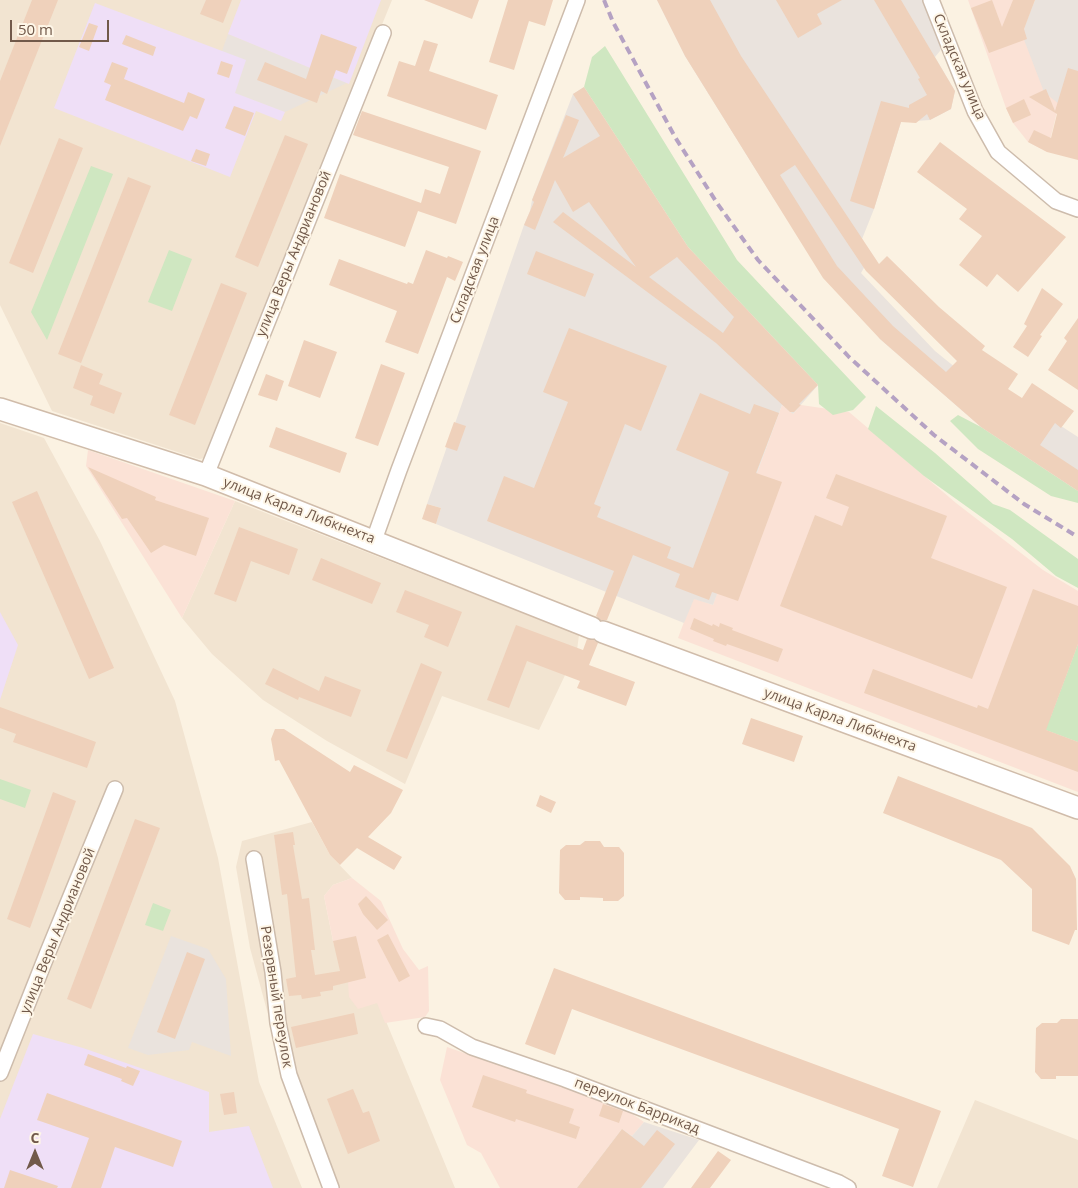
<!DOCTYPE html>
<html>
<head>
<meta charset="utf-8">
<style>
	body { margin:0 }
	#map { position:relative; width:1078px; height:1188px; overflow:hidden; background:#fbf2e2; font-family:"Open Sans",sans-serif }
	canvas { display:block }
	.north { position:absolute; left:10px; top:1128px; width:50px; height:50px; -webkit-text-stroke:4px #fef6e7; paint-order:stroke; rotate:0deg; font-size:14px; font-weight:700; line-height:20px; text-align:center; color:#71594a }
	.north::after { content:''; display:block; margin:auto; width:18px; height:22px; background:#71594a; clip-path:polygon(50% 0,100% 100%,50% 72%,0 100%) }
	.scale { position:absolute; left:10px; top:20px; width:99px; height:22px; box-sizing:border-box; border:2px solid #71594a; border-top:0; padding-left:6px; font-size:15px; line-height:18px; white-space:nowrap; color:#71594a; -webkit-text-stroke:4px #fef6e7; paint-order:stroke }
</style>
</head>
<body>
<div id="map">
<canvas width="1078" height="1188"></canvas>
<div class="north">С</div>
<div class="scale">50 m</div>
</div>
<script>
const ctx = document.querySelector('canvas').getContext('2d');
ctx.lineJoin = 'round';
function fill(path, color) {
  ctx.fillStyle = color;
  ctx.fill(path, 'evenodd');
}
function poly(rows) {
  const path = new Path2D();
  for (const r of rows) {
    path.moveTo(r[0], r[1]);
    for (let i = 2; i < r.length; i += 2) path.lineTo(r[i], r[i + 1]);
  }
  return path;
}
function stroke(path, color, width, dash) {
  ctx.strokeStyle = color;
  ctx.lineWidth = width;
  ctx.lineCap = dash ? 'butt' : 'round';
  ctx.setLineDash(dash || []);
  ctx.stroke(path);
}
function write(font, color, halo, rows, align = 'center') {
  ctx.font = font + ' "Open Sans",sans-serif';
  ctx.lineWidth = 4;
  ctx.setLineDash([]);
  ctx.textBaseline = 'middle';
  ctx.strokeStyle = halo;
  ctx.fillStyle = color;
  for (const [text, x, y, turn = 0] of rows) {
    ctx.save();
    ctx.translate(x, y);
    ctx.rotate((+turn || 0) * Math.PI / 180);
    ctx.textAlign = isNaN(turn) ? turn : align;
    if (halo) ctx.strokeText(text, 0, 0);
    ctx.fillText(text, 0, 0);
    ctx.restore();
  }
}
fill(poly([
	[0,0,392,0,206,458,199,459,52,411,0,305],
	[0,423,44,438,100,541,175,701,218,858,259,1082,302,1188,0,1188],
	[235,501,579,635,577,650,539,730,442,696,405,784,327,741,263,700,212,654,182,618],
	[312,822,330,855,352,878,333,885,324,896,333,941,348,982,378,1002,455,1188,326,1188,285,1077,250,948,236,867,242,841],
	[975,1100,1078,1140,1078,1188,937,1188]
]), '#f2e4d1');
fill(poly([
	[968,0,1035,0,1025,25,1059,104,1047,152,1028,142,1013,123,1006,108],
	[782,405,793,414,801,405,849,412,956,503,1043,570,1078,591,1078,792,678,638,693,598,713,605,754,481],
	[88,450,235,501,182,618,86,466],
	[352,878,381,901,403,949,419,970,428,966,429,1011,425,1017,385,1023,377,1003,358,1009,349,997,348,982,333,941,324,896,333,885],
	[447,1047,625,1109,644,1122,632,1136,622,1129,577,1188,500,1188,481,1153,467,1145,440,1080]
]), '#fbe2d6');
fill(poly([
	[657,0,924,0,942,45,940,51,935,57,955,91,951,109,930,120,901,122,874,209,862,239,872,254,861,273,935,351,982,389,990,380,1078,437,1078,491,981,427,880,339,774,199,685,56],
	[1035,0,1078,0,1078,109,1059,104,1044,92,1023,37,1025,25],
	[228,34,347,83,285,112,234,93,222,51],
	[584,87,688,247,818,385,793,414,782,405,754,481,756,488,713,605,694,599,684,623,436,524,441,508,427,504,524,225,530,211,532,200,573,94],
	[171,936,208,949,226,979,231,1056,192,1042,189,1050,148,1055,128,1048],
	[644,1122,699,1140,663,1188,577,1188,622,1129,632,1136]
]), '#eae3dd');
fill(poly([
	[241,0,381,0,349,84,228,34],
	[95,3,246,60,235,93,285,112,281,121,256,111,230,177,54,108],
	[0,612,18,645,0,700],
	[33,1034,83,1048,209,1092,209,1132,249,1126,273,1188,0,1188,0,1119]
]), '#efdff7');
fill(poly([
	[605,46,737,260,866,397,853,410,833,415,819,404,818,385,688,247,584,87,592,57],
	[91,166,113,174,47,340,31,312],
	[169,250,192,259,172,311,148,302],
	[876,406,935,453,993,504,1010,510,1078,559,1078,588,1056,576,1012,539,924,476,868,429],
	[958,415,981,427,1078,491,1078,503,1051,496,978,449,950,421],
	[1078,644,1078,742,1027,723,1051,716],
	[0,779,31,790,25,808,0,799],
	[153,903,171,910,163,931,145,925]
]), '#cfe7c1');
fill(poly([
	[32,0,58,0,0,146,0,81],
	[206,0,232,0,223,23,200,14],
	[424,0,479,0,472,19],
	[508,0,553,0,545,26,529,21,514,70,489,62],
	[657,0,710,0,741,56,879,264,887,256,939,307,985,346,982,350,1018,374,1008,389,1022,398,1032,383,1074,411,1061,428,1055,423,1040,445,1078,470,1078,491,981,427,880,339,823,278,685,56],
	[795,165,866,271,957,361,946,372,893,326,837,266,780,175],
	[776,0,842,0,817,14,822,24,798,38],
	[874,0,901,0,955,91,951,109,930,120,927,114,916,123,901,122,874,209,850,201,881,101,909,108,909,105,927,95,918,79,920,78],
	[992,0,1002,27,1013,0,1035,0,1024,29,1027,39,989,53,971,8],
	[89,23,98,26,89,51,79,47],
	[321,34,357,47,347,74,336,70,327,94,321,91,317,103,257,80,265,62,306,79],
	[126,35,156,47,153,56,122,44],
	[424,40,438,44,429,71,498,95,486,130,387,96,399,61,415,66],
	[221,61,233,65,229,78,217,74],
	[112,62,128,68,124,79,184,103,188,92,205,99,197,119,190,116,183,131,105,100,111,85,104,82],
	[1068,68,1078,71,1078,160,1047,152,1028,142,1034,130,1051,138,1057,114,1029,97,1046,89,1055,111],
	[584,87,688,247,818,385,799,404,801,405,794,412,790,412,716,343,553,222,563,212,636,267,589,202,573,212,555,180,535,230,524,225,534,202,532,200,566,115,579,120,563,158,600,136,573,94],
	[677,257,734,317,723,333,649,277],
	[1024,99,1031,115,1013,123,1006,108],
	[234,106,254,113,245,136,225,128],
	[362,111,481,151,456,224,418,211,405,247,324,218,340,174,421,203,425,189,440,194,449,167,353,135],
	[285,135,308,144,258,267,235,257],
	[59,138,83,148,33,273,9,263],
	[940,142,1066,237,1018,292,997,274,987,287,959,265,982,236,959,219,967,209,917,172],
	[196,149,210,154,206,166,191,161],
	[128,177,151,186,81,363,58,354],
	[426,250,447,258,448,256,463,262,455,281,447,277,418,354,385,342,397,311,329,285,339,259,407,284,408,282,413,284],
	[536,251,594,274,585,297,527,274],
	[221,283,247,293,195,425,169,415],
	[1042,288,1063,304,1040,335,1042,336,1028,357,1013,347,1027,326,1024,324],
	[1078,318,1078,390,1048,370,1067,341,1064,338],
	[569,328,667,366,641,431,625,424,594,504,601,507,597,517,671,547,667,558,693,568,729,472,676,450,700,393,750,414,754,404,779,413,756,473,782,482,738,601,712,592,709,600,675,587,680,574,633,555,607,620,601,620,596,616,614,571,487,521,504,476,534,488,568,402,543,392],
	[304,340,337,352,320,398,288,386],
	[381,364,405,373,378,446,355,438],
	[81,365,103,374,99,384,122,393,114,414,90,405,93,396,73,388],
	[266,374,284,381,277,401,258,395],
	[454,422,466,426,457,451,445,447],
	[276,427,347,453,340,473,269,447],
	[88,467,156,497,155,500,209,518,196,556,164,545,151,553,127,518,122,519],
	[836,474,947,516,931,558,1007,587,972,679,780,606,815,515,842,526,849,507,826,498],
	[37,491,114,668,89,679,12,502],
	[427,504,441,508,436,524,422,519],
	[239,527,298,549,289,575,251,561,236,602,214,594],
	[321,558,381,583,372,604,312,580],
	[1033,589,1078,606,1078,644,1046,730,1078,742,1078,772,864,693,873,669,977,708,978,705,988,709],
	[405,590,462,612,448,647,424,637,429,625,396,612],
	[694,618,712,626,713,624,719,627,720,623,733,628,732,630,783,649,778,662,727,644,726,646,713,641,714,639,690,629],
	[516,625,583,650,587,639,594,640,598,643,589,665,635,682,626,706,577,688,580,681,527,661,509,708,487,700],
	[421,663,442,672,407,759,386,751],
	[273,668,319,691,325,676,361,690,351,717,299,697,298,700,265,684],
	[0,707,96,742,87,768,13,742,16,734,0,728],
	[751,718,803,736,794,762,742,744],
	[275,729,284,729,350,772,354,765,403,790,391,813,368,837,402,857,394,870,357,848,340,865,330,855,279,760,275,761,271,739],
	[898,776,1032,828,1070,866,1076,879,1077,930,1075,930,1069,945,1032,931,1032,889,1001,860,883,813],
	[53,792,76,801,30,928,7,919],
	[540,795,556,802,551,813,536,806],
	[135,819,160,828,91,1009,67,999],
	[293,832,295,845,293,845,302,899,309,898,315,950,311,950,315,975,340,971,333,941,356,936,366,978,333,986,333,990,320,992,321,996,302,999,301,995,289,996,286,979,296,977,287,894,282,895,274,835],
	[585,841,600,841,604,847,619,847,624,853,624,896,618,901,603,901,603,898,580,897,580,900,565,900,559,893,560,850,566,845,580,845],
	[366,896,388,920,377,930,363,914,358,904],
	[388,934,410,976,399,982,377,940],
	[187,952,205,959,175,1039,157,1032],
	[554,968,941,1111,913,1187,882,1176,899,1129,572,1009,555,1055,525,1044],
	[354,1013,358,1034,296,1048,291,1027],
	[1061,1019,1078,1019,1078,1076,1056,1076,1056,1079,1041,1079,1035,1072,1036,1028,1042,1023,1057,1023],
	[88,1054,126,1068,127,1066,140,1071,133,1086,121,1081,122,1079,84,1065],
	[483,1075,527,1090,526,1093,574,1109,569,1123,580,1127,576,1139,516,1119,515,1122,472,1107],
	[353,1089,363,1113,369,1111,380,1141,348,1154,327,1099],
	[234,1092,237,1113,224,1115,220,1094],
	[47,1093,182,1141,173,1167,115,1147,101,1188,71,1188,89,1138,37,1120],
	[603,1104,623,1111,619,1123,599,1116],
	[622,1129,644,1146,657,1130,675,1144,641,1188,577,1188],
	[718,1151,731,1160,710,1188,691,1188],
	[10,1170,58,1186,57,1188,4,1188]
]), '#efd1bb');
const minor = poly([
	[931,0,975,111,998,152,1056,201,1078,209],
	[206,475,383,33],
	[374,540,399,470,577,0],
	[254,859,273,972,278,1023,289,1075,331,1188],
	[426,1026,440,1029,472,1047,565,1079,839,1183,848,1188],
	[0,1073,48,952,115,789]
]);
const secondary = poly([
	[0,409,206,475,592,628],
	[603,632,1078,808]
]);
stroke(minor, '#cdbcac', 18);
stroke(secondary, '#d0bcaa', 24);
stroke(minor, '#fff', 15);
stroke(secondary, '#fff', 21);
stroke(poly([
	[604,0,613,22,675,137,717,203,758,260,849,357,934,435,1024,504,1078,537]
]), '#b5a2c3', 4, [8, 5]);
write('14px', '#71594a', '#fef6e7', [
	["Складская улица",959,67,67],
	["улица Веры Андриановой",294,254,-68],
	["Складская улица",475,270,-69],
	["улица Карла Либкнехта",299,511,21],
	["улица Карла Либкнехта",840,720,20],
	["улица Веры Андриановой",58,931,-68],
	["Резервный переулок",276,997,81],
	["переулок Баррикад",637,1106,21]
]);
</script>
</body>
</html>
